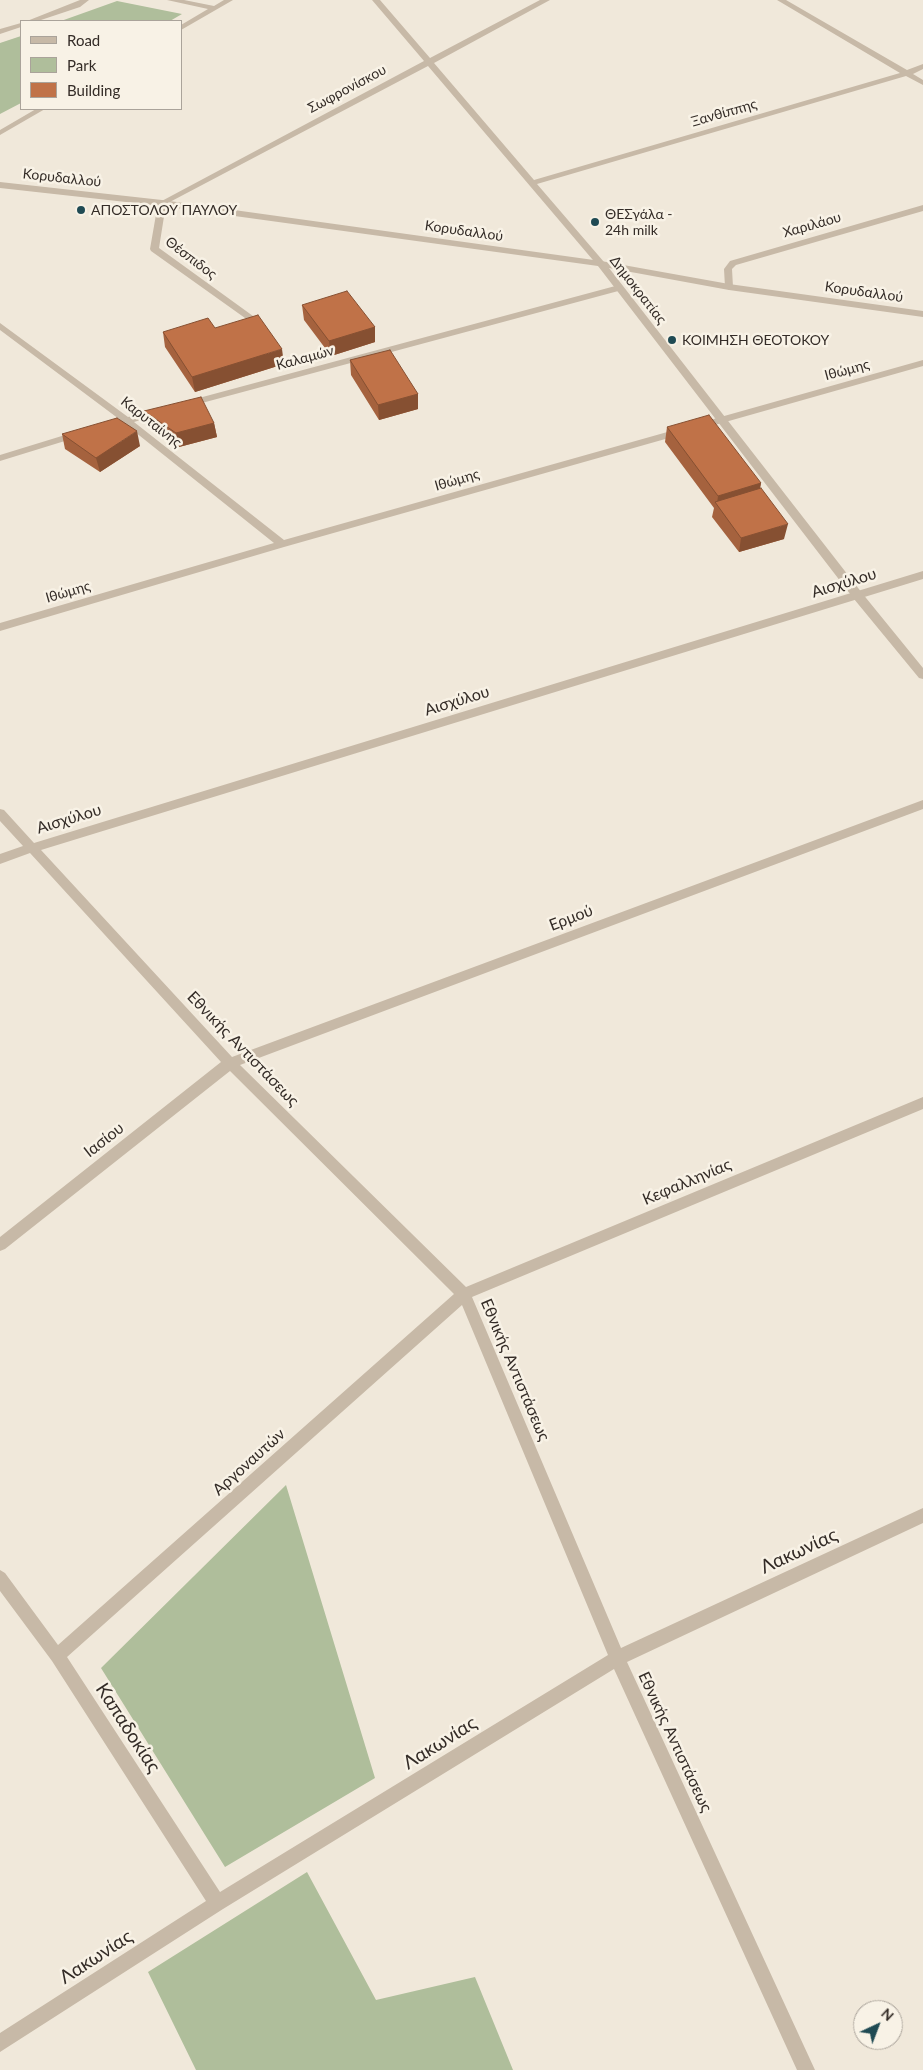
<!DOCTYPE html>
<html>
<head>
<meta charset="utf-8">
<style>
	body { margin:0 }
	#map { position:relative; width:923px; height:2070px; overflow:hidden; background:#f0e8da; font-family:Lato,sans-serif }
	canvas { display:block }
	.legend { position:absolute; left:20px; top:20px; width:162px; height:90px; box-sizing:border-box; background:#f8f2e6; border:1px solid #aaa39a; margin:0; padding:6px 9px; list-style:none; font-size:15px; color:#342c27 }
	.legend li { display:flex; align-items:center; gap:10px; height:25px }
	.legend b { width:25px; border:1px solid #aaa39a }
	.north { position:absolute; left:853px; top:2000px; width:50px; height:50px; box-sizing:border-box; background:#f8f2e6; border:1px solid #aaa39a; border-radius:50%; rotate:43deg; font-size:14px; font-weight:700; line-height:20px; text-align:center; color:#342c27 }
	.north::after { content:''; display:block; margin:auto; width:18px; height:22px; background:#1f4a53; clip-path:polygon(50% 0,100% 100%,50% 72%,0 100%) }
</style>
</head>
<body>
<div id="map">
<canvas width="923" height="2070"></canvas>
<ul class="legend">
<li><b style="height:6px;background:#c7b9a7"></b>Road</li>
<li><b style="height:14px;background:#afbe9b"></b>Park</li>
<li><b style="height:14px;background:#c07248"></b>Building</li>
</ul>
<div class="north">N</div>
</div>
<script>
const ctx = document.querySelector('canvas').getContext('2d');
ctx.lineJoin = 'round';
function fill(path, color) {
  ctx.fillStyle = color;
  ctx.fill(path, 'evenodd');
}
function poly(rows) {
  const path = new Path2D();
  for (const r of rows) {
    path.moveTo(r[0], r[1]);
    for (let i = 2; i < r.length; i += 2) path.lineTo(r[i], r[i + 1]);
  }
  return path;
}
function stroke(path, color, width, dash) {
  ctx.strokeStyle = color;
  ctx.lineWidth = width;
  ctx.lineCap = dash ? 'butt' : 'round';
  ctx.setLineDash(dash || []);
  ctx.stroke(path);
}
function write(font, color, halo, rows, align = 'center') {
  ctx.font = font + ' Lato,sans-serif';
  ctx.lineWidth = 5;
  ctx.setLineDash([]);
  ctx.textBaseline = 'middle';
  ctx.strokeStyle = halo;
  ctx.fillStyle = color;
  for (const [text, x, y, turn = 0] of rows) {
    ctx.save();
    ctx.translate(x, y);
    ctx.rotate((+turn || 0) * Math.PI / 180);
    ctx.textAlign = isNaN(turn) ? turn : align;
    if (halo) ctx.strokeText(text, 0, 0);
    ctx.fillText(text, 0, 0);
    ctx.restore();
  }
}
fill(poly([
	[117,1,182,14,170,21,61,21],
	[21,36,21,103,0,114,0,43],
	[286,1485,375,1778,225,1867,101,1668],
	[307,1872,376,2000,475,1977,513,2070,196,2070,148,1972]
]), '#afbe9b');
fill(poly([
	[80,0,89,0,80,7,38,21,27,21,80,0],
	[167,0,184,0,214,6,224,0,233,0,181,30,181,25,208,9,167,0],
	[372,0,380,0,430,58,540,0,550,0,434,63,534,180,900,73,777,0,786,0,907,70,923,64,923,69,913,74,923,80,923,85,906,76,537,184,604,262,605,264,601,267,598,266,428,66,166,204,159,248,253,316,251,318,245,318,151,251,150,249,158,203,424,61,372,0],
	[21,23,21,27,0,34,0,29,21,23],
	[36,109,45,109,0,135,0,130,36,109],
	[923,205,923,211,736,265,732,269,733,287,729,290,725,287,724,269,730,261,923,205],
	[619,285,623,288,622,290,187,407,182,404,184,402,619,285],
	[0,323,128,417,160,408,163,409,163,413,134,422,284,540,923,360,923,366,284,547,0,631,0,623,274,543,125,424,107,429,104,428,104,424,119,419,0,330,0,323],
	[78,431,83,434,81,436,0,461,0,455,78,431],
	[923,571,923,579,41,850,232,1057,923,800,923,809,240,1065,466,1287,923,1097,923,1109,472,1297,621,1648,923,1508,923,1523,627,1662,815,2070,797,2070,614,1669,223,1909,0,2052,0,2033,206,1901,52,1661,0,1591,0,1570,5,1573,58,1645,454,1294,230,1071,5,1249,0,1251,0,1237,221,1062,30,853,0,864,0,854,23,846,0,821,0,809,4,810,34,843,923,571],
	[462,1305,608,1655,220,1892,67,1657,462,1305]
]), '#c7b9a7');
fill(poly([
	[0,182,162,200,601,261,729,284,923,311,923,317,729,290,609,268,862,593,923,668,923,679,919,678,854,599,598,266,162,206,0,188,0,182]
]), '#c7b9a7');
fill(poly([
	[302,305,375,327,375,342,331,356,304,320],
	[215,328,284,364,195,392,165,347,163,332],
	[350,360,418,394,418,409,379,420,351,375],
	[144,411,214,423,217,437,179,447,147,426],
	[667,427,761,483,760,488,784,539,739,552,712,517,714,508,665,442],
	[62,434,140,446,100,472,65,449]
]), '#a5623e');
fill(poly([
	[375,327,375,342,331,356,329,341],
	[282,349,284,364,195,392,192,377],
	[418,394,418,409,379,420,378,405],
	[214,423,217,437,179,447,176,433],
	[137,431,140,446,100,472,96,458],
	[761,483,758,498,717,504,718,496],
	[788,524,784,539,739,552,741,538]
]), '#865032');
const building = poly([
	[347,291,375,327,329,341,302,305,347,291],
	[258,315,282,349,192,377,163,332,208,318,215,328,258,315],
	[390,350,418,394,378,405,350,360,390,350],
	[201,397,214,423,176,433,144,411,201,397],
	[709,415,761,483,718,496,667,427,709,415],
	[117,418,137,431,96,458,62,434,117,418],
	[761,488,788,524,741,538,715,502,761,488]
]);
fill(building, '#c07248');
stroke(building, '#865032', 1);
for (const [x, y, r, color] of [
	[81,210,5,"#1f4a53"],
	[595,222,5,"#1f4a53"],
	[672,340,5,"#1f4a53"]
]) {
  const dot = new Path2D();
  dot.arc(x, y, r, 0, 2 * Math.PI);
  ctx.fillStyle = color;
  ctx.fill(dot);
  stroke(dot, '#f8f2e6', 2);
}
write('14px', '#342c27', '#f8f2e6', [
	["Σωφρονίσκου",347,89,-28],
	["Ξανθίππης",724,113,-16],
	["Κορυδαλλού",62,178,6],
	["Χαριλάου",812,225,-16],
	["Κορυδαλλού",464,231,8],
	["Θέσπιδος",191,258,37],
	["Δημοκρατίας",638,290,52],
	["Κορυδαλλού",864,292,8],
	["Καλαμών",305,358,-15],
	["Ιθώμης",847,370,-15],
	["Καρυταίνης",151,422,38],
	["Ιθώμης",457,480,-16],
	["Ιθώμης",68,592,-16]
]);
write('14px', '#342c27', '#f8f2e6', [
	["ΑΠΟΣΤΟΛΟΥ ΠΑΥΛΟΥ",91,210],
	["ΘΕΣγάλα -",605,214],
	["24h milk",605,230],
	["ΚΟΙΜΗΣΗ ΘΕΟΤΟΚΟΥ",682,340]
], 'left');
write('16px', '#342c27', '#f8f2e6', [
	["Αισχύλου",844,583,-17],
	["Αισχύλου",457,701,-17],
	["Αισχύλου",69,819,-17],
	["Ερμού",571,918,-21],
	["Εθνικής Αντιστάσεως",243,1049,46],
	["Ιασίου",104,1140,-38],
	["Κεφαλληνίας",687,1182,-23],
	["Εθνικής Αντιστάσεως",515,1370,67],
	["Αργοναυτών",249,1462,-42],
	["Εθνικής Αντιστάσεως",675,1742,65]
]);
write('19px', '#342c27', '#f8f2e6', [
	["Λακωνίας",799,1551,-25],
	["Καπαδοκίας",128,1728,57],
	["Λακωνίας",440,1743,-32],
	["Λακωνίας",96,1957,-33]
]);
</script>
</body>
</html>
